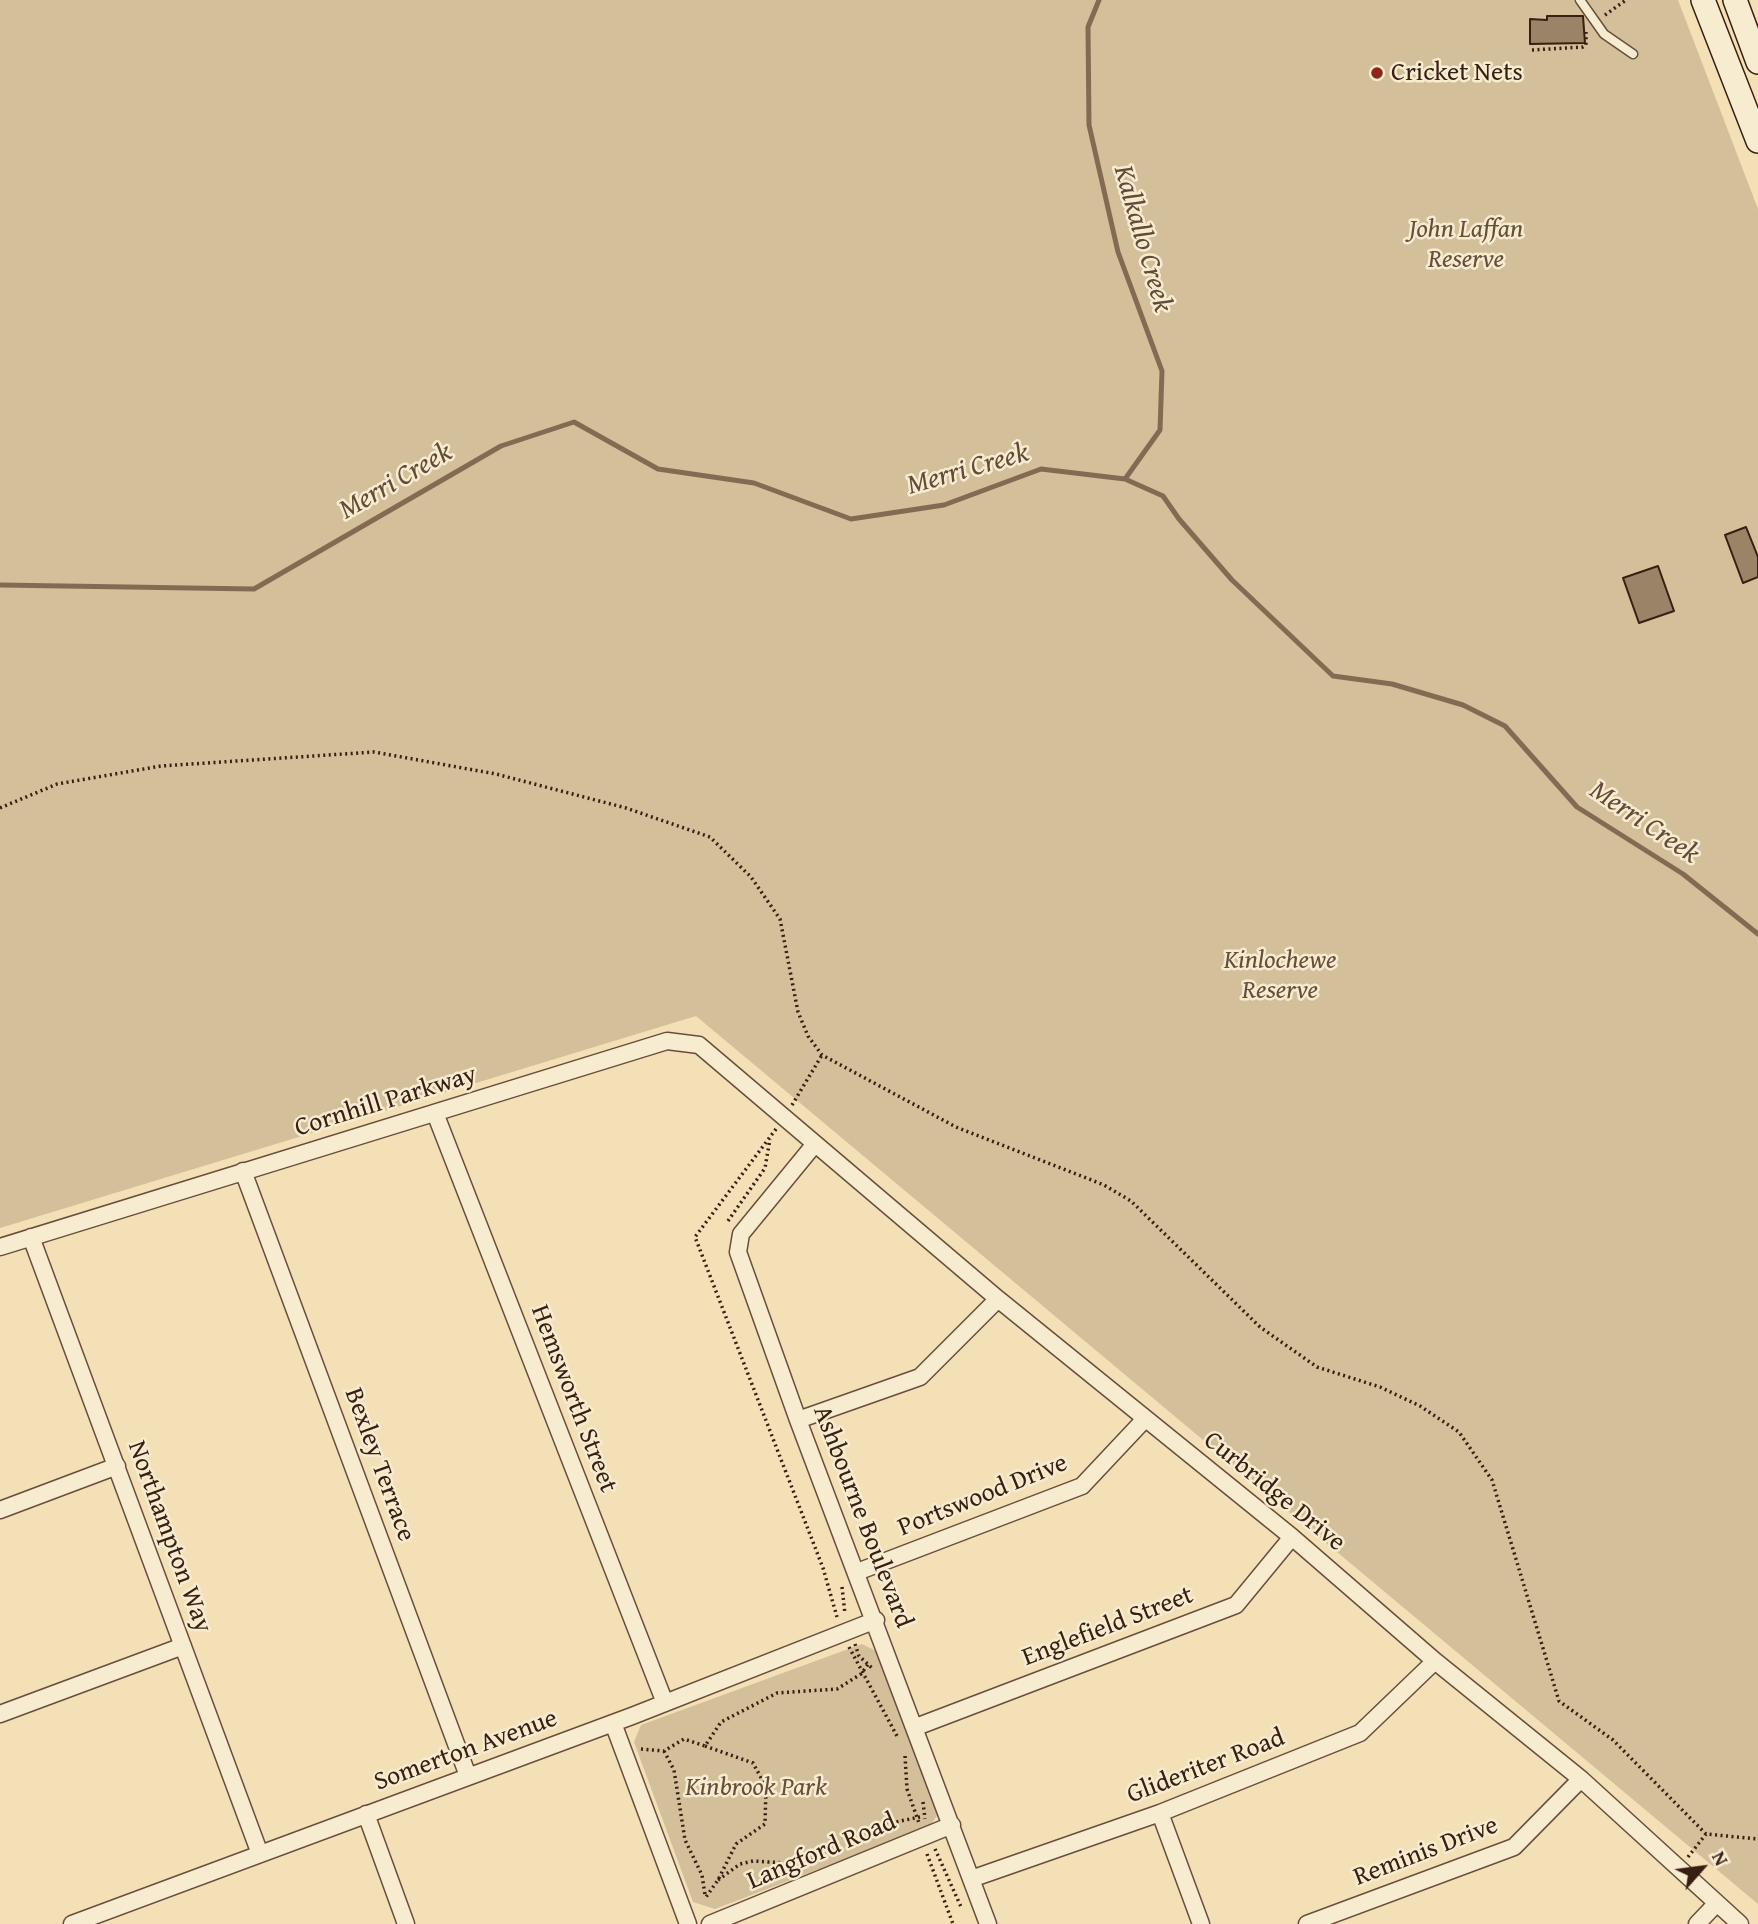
<!DOCTYPE html>
<html>
<head>
<meta charset="utf-8">
<style>
	body { margin:0 }
	#map { position:relative; width:1758px; height:1924px; overflow:hidden; background:#f3e0b6; font-family:"Gentium Book Plus",serif }
	canvas { display:block }
	.north { position:absolute; left:1667px; top:1833px; width:70px; height:70px; -webkit-text-stroke:5px #f7ebd0; paint-order:stroke; rotate:62deg; font-size:19px; font-weight:700; line-height:28px; text-align:center; color:#391e12 }
	.north::after { content:''; display:block; margin:auto; width:24px; height:32px; background:#391e12; clip-path:polygon(50% 0,100% 100%,50% 72%,0 100%) }
</style>
</head>
<body>
<div id="map">
<canvas width="1758" height="1924"></canvas>
<div class="north">N</div>
</div>
<script>
const ctx = document.querySelector('canvas').getContext('2d');
ctx.lineJoin = 'round';
function fill(path, color) {
  ctx.fillStyle = color;
  ctx.fill(path, 'evenodd');
}
function poly(rows) {
  const path = new Path2D();
  for (const r of rows) {
    path.moveTo(r[0], r[1]);
    for (let i = 2; i < r.length; i += 2) path.lineTo(r[i], r[i + 1]);
  }
  return path;
}
function stroke(path, color, width, dash) {
  ctx.strokeStyle = color;
  ctx.lineWidth = width;
  ctx.lineCap = dash ? 'butt' : 'round';
  ctx.setLineDash(dash || []);
  ctx.stroke(path);
}
function write(font, color, halo, rows, align = 'center') {
  ctx.font = font + ' "Gentium Book Plus",serif';
  ctx.lineWidth = 5;
  ctx.setLineDash([]);
  ctx.textBaseline = 'middle';
  ctx.strokeStyle = halo;
  ctx.fillStyle = color;
  for (const [text, x, y, turn = 0] of rows) {
    ctx.save();
    ctx.translate(x, y);
    ctx.rotate((+turn || 0) * Math.PI / 180);
    ctx.textAlign = isNaN(turn) ? turn : align;
    if (halo) ctx.strokeText(text, 0, 0);
    ctx.fillText(text, 0, 0);
    ctx.restore();
  }
}
fill(poly([
	[0,0,1678,0,1758,209,1758,1904,696,1016,0,1228],
	[862,1644,878,1652,939,1813,929,1827,715,1909,693,1902,634,1742,641,1725]
]), '#d3bf9a');
stroke(poly([
	[1099,0,1088,27,1089,125,1118,252,1162,371,1160,430,1125,479],
	[0,585,254,589,501,446,574,422,658,469,754,483,851,519,944,505,1041,469,1125,479,1163,496,1179,519,1232,580,1333,676,1392,684,1463,705,1505,726,1577,807,1683,874,1758,934]
]), '#836b53', 5);
const building = poly([
	[1547,16,1583,16,1585,43,1530,44,1530,19,1547,20,1547,16],
	[1746,527,1758,557,1758,577,1743,583,1725,535,1746,527],
	[1658,566,1674,611,1639,623,1623,578,1658,566]
]);
fill(building, '#9a8367');
stroke(building, '#391e12', 2);
const service = poly([
	[1580,0,1604,34,1633,54]
]);
const minor = poly([
	[435,1113,665,1703],
	[814,1145,741,1234,738,1252,798,1420,988,1924],
	[243,1171,468,1776],
	[31,1237,260,1854],
	[0,1247,667,1041,699,1045,998,1299,1292,1537,1435,1661,1581,1779,1740,1924],
	[798,1420,920,1377,998,1299],
	[0,1510,117,1466],
	[857,1572,1082,1486,1145,1419],
	[0,1714,183,1646],
	[613,1723,688,1924],
	[916,1727,1236,1605,1292,1537],
	[1160,1813,1201,1924],
	[366,1814,406,1924],
	[971,1879,1160,1813,1360,1733,1435,1661],
	[72,1924,632,1716,876,1620],
	[710,1924,952,1825],
	[1307,1924,1514,1847,1581,1779],
	[1697,1924,1716,1904]
]);
const secondary = poly([
	[1703,0,1758,141],
	[1735,0,1758,62]
]);
stroke(service, '#684e3b', 11);
stroke(minor, '#684e3b', 19);
stroke(secondary, '#391e12', 26);
stroke(poly([
	[1605,15,1626,0],
	[1532,50,1583,47,1586,45,1586,32],
	[0,808,57,784,161,766,374,752,496,774,626,808,710,837,751,877,780,919,798,1012,808,1036,822,1055,956,1127,1104,1185,1131,1201,1260,1327,1317,1367,1380,1387,1420,1406,1459,1432,1492,1480,1559,1701,1613,1740,1706,1834,1758,1839],
	[792,1105,822,1055],
	[776,1129,695,1237,823,1568,837,1617],
	[728,1221,765,1168,770,1139],
	[842,1587,845,1614],
	[855,1644,859,1656,872,1668],
	[849,1647,897,1736],
	[705,1746,753,1763,766,1787,765,1824,736,1844,718,1880,706,1897],
	[641,1749,664,1751,684,1739,705,1746,721,1722,777,1693,837,1689,861,1674,869,1663],
	[664,1751,674,1770,685,1840,702,1875,705,1895],
	[905,1756,907,1789,919,1823],
	[923,1802,925,1819],
	[864,1841,886,1824,920,1817],
	[935,1849,962,1909],
	[927,1854,953,1924],
	[1688,1857,1706,1834],
	[718,1880,740,1864,753,1861,785,1863,822,1859]
]), '#391e12', 3.5, [2, 3.5]);
stroke(service, '#f7ebd0', 8);
stroke(minor, '#f7ebd0', 16);
stroke(secondary, '#f7ebd0', 23);
for (const [x, y, r, color] of [
	[1377,73,7,"#8f2418"]
]) {
  const dot = new Path2D();
  dot.arc(x, y, r, 0, 2 * Math.PI);
  ctx.fillStyle = color;
  ctx.fill(dot);
  stroke(dot, '#f7ebd0', 2.5);
}
write('26px', '#391e12', '#f7ebd0', [
	["Cricket Nets",1391,73]
], 'left');
write('italic 26px', '#674e3b', '#f7ebd0', [
	["John Laffan",1466,230],
	["Reserve",1466,260],
	["Kinlochewe",1280,961],
	["Reserve",1280,991],
	["Kinbrook Park",756,1788]
]);
write('26px', '#391e12', '#f7ebd0', [
	["Cornhill Parkway",386,1102,-17],
	["Hemsworth Street",573,1399,69],
	["Bexley Terrace",379,1465,70],
	["Curbridge Drive",1274,1492,39],
	["Portswood Drive",983,1496,-22],
	["Ashbourne Boulevard",862,1517,69],
	["Northampton Way",169,1537,70],
	["Englefield Street",1108,1627,-21],
	["Somerton Avenue",466,1751,-20],
	["Glideriter Road",1206,1767,-21],
	["Langford Road",822,1852,-23],
	["Reminis Drive",1426,1852,-21]
]);
write('italic 28px', '#644b38', '#f7ebd0', [
	["Kalkallo Creek",1142,239,74],
	["Merri Creek",968,470,-16],
	["Merri Creek",396,482,-30],
	["Merri Creek",1644,823,34]
]);
</script>
</body>
</html>
